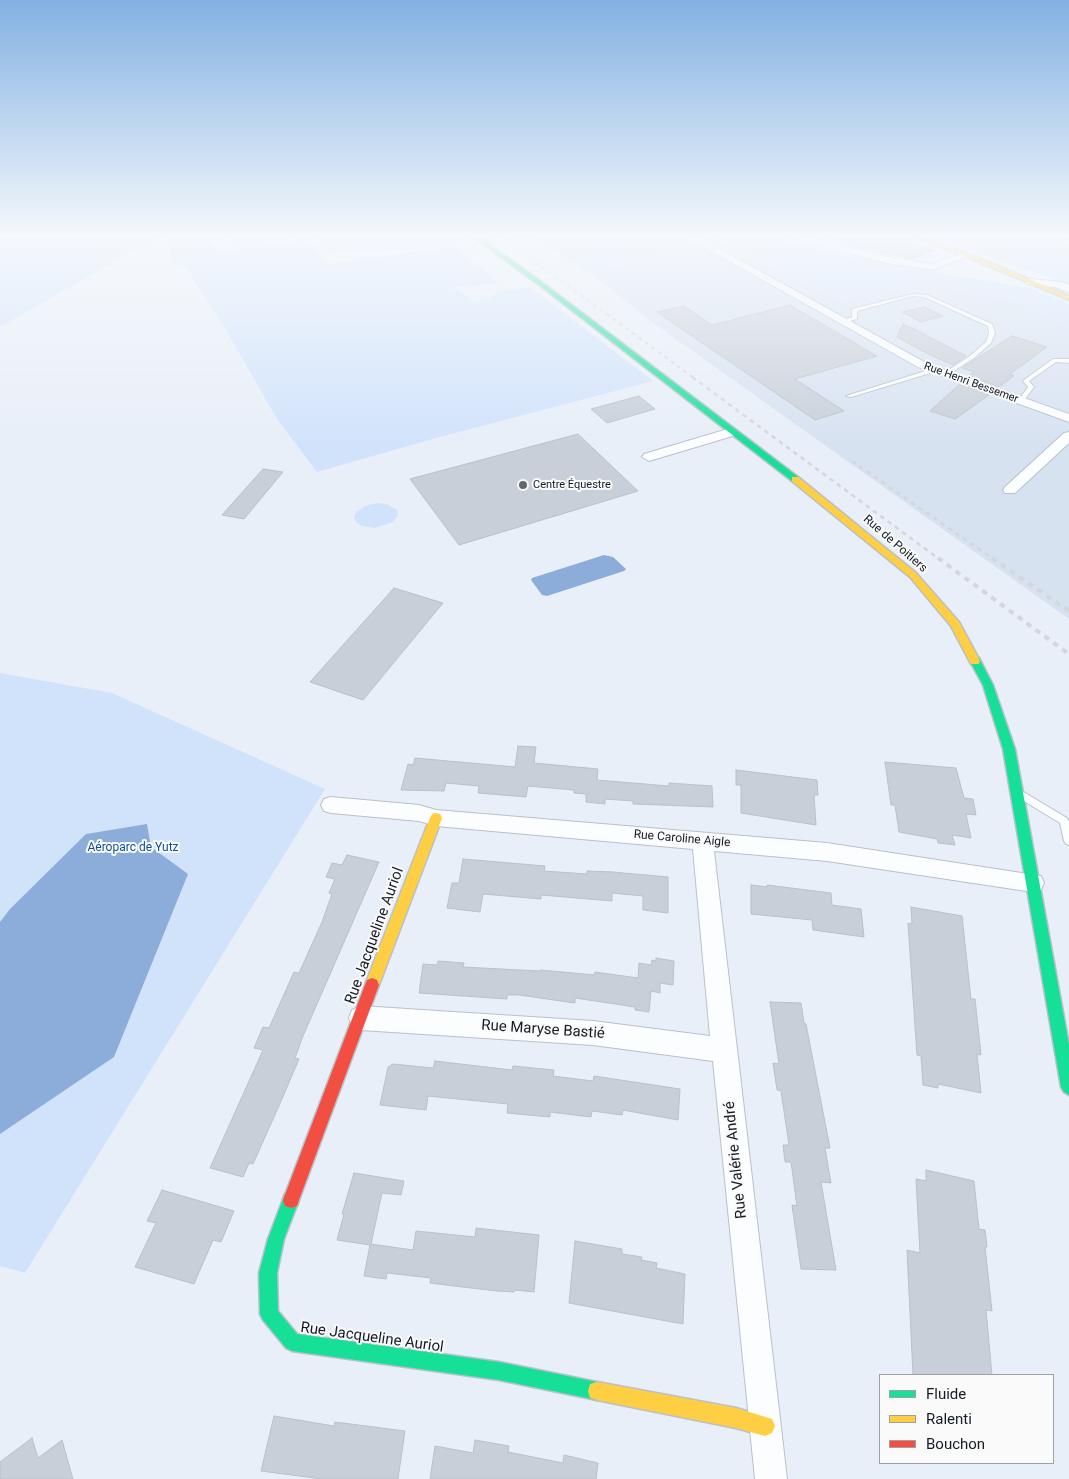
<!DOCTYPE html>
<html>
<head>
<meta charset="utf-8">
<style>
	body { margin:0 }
	#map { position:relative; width:1069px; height:1479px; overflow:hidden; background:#e8eff8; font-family:Roboto,sans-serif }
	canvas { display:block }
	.legend { position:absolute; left:879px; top:1374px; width:175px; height:90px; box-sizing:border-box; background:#fafafa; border:1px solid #9fa1a5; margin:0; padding:6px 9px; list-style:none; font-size:15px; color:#161c26 }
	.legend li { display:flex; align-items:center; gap:10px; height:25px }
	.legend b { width:25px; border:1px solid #9fa1a5 }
</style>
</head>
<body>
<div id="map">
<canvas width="1069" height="1479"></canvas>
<ul class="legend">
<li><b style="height:6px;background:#16e098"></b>Fluide</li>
<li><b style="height:6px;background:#ffcf43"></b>Ralenti</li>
<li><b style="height:6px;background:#f24e42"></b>Bouchon</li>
</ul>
</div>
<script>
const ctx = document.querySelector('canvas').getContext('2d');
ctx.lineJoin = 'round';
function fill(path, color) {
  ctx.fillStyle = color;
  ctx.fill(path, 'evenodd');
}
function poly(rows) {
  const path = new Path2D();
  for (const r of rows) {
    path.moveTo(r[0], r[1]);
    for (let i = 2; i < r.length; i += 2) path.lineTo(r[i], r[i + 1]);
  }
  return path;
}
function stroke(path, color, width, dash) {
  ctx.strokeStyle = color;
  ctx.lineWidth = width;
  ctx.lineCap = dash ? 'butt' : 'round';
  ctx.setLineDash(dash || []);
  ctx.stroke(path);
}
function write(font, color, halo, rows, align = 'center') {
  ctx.font = font + ' Roboto,sans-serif';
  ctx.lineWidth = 4;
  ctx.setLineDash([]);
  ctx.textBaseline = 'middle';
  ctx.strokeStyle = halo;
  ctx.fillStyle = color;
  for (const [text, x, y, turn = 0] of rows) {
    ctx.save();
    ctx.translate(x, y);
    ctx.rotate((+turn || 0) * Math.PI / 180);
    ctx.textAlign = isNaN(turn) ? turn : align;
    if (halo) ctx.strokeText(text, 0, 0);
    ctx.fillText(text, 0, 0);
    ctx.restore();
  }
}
fill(poly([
	[701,238,717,238,841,300,921,283,1023,301,1059,323,1069,325,1069,619,656,325,591,274]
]), '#d7e2f1');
fill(poly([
	[0,238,156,238,0,327],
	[165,238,297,238,230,249,230,239,213,241,208,239,219,252,307,238,328,264,454,246,499,283,450,288,458,289,474,302,489,299,499,291,530,287,653,381,436,438,317,472,277,419,222,323,187,269,179,267,171,257,168,246,171,244],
	[317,238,460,238,461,244,386,251,327,252],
	[535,238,701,238,591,274],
	[717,238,774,238,877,262,1034,289,1069,304,1069,325,1059,323,1023,301,921,283,841,300],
	[938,238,1069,238,1069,284,935,239],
	[377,503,387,504,397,510,398,515,393,522,375,528,362,526,356,522,354,517,357,511,365,506],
	[0,673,112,693,325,789,25,1273,0,1266]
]), '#d1e3fb');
fill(poly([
	[604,555,613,557,626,569,624,571,547,596,542,595,531,580,532,578],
	[147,824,151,847,188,874,114,1057,0,1134,0,922,10,909,86,834]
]), '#8cadda');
const building = poly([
	[836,238,909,238,912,240,910,241,935,250,913,259,855,247,835,240,836,238],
	[790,305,877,356,795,379,844,411,815,420,657,312,684,306,712,325,790,305],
	[924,307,943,316,921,322,902,312,924,307],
	[903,324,918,331,966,356,953,365,928,354,897,337,903,324],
	[1012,336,1047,347,1010,374,1014,376,999,387,969,376,974,372,962,368,1012,336],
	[960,384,989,395,955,419,930,411,960,384],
	[639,396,655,409,607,423,591,409,639,396],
	[578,434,638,491,459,545,410,479,578,434],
	[263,469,283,472,244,519,222,515,263,469],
	[394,588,443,603,363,700,310,682,394,588],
	[518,746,536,747,534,763,598,769,597,780,669,786,669,783,712,786,713,807,633,804,633,801,605,799,605,804,586,802,586,794,574,793,574,790,528,786,526,797,478,793,479,786,446,783,444,791,401,790,408,764,413,765,415,758,515,767,518,746],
	[885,762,956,768,964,798,973,799,976,815,966,814,971,838,952,835,955,845,938,843,937,839,899,832,895,805,891,805,885,762],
	[736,770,817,780,818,795,814,795,816,825,741,813,741,785,736,785,736,770],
	[347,855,379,862,303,1036,295,1058,299,1059,282,1099,253,1164,249,1163,243,1177,210,1168,263,1050,254,1048,263,1027,269,1028,294,972,299,973,322,922,332,894,329,893,335,879,326,877,332,863,342,865,347,855],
	[463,859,545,866,544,871,587,874,587,871,613,872,668,877,668,913,643,910,643,896,612,893,612,901,541,895,541,899,483,894,480,912,447,908,452,883,459,883,463,859],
	[751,885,767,887,767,885,831,893,832,905,861,909,864,937,813,930,812,920,751,914,751,885],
	[911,907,962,916,971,999,975,999,981,1055,977,1054,981,1093,938,1084,938,1088,923,1085,921,1056,917,1055,908,923,912,924,911,907],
	[656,958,674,961,673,985,660,983,660,993,651,991,649,1012,635,1010,635,1007,575,998,575,1003,519,995,507,995,507,999,419,993,423,964,437,965,438,961,464,963,463,967,540,971,541,970,594,975,595,972,638,978,639,963,651,965,652,960,656,961,656,958],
	[770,1002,801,1003,804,1023,806,1024,830,1148,825,1148,831,1183,821,1182,836,1270,801,1269,792,1205,797,1206,791,1162,785,1162,783,1145,789,1145,781,1091,777,1090,773,1063,779,1064,770,1002],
	[435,1061,512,1070,513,1066,554,1070,553,1076,593,1081,594,1076,680,1089,678,1120,623,1110,622,1115,592,1111,591,1117,550,1112,550,1117,507,1113,508,1104,428,1096,426,1110,380,1105,388,1067,393,1064,433,1068,435,1061],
	[926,1170,974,1181,979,1229,985,1230,987,1247,985,1247,992,1311,986,1310,992,1375,913,1375,907,1250,920,1253,916,1179,926,1181,926,1170],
	[354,1173,404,1181,401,1195,382,1193,371,1244,413,1250,416,1231,475,1237,476,1228,539,1235,534,1292,515,1290,514,1292,497,1291,454,1286,430,1283,431,1278,387,1273,386,1279,364,1276,370,1245,337,1240,344,1214,342,1214,354,1173],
	[162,1190,234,1211,221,1242,213,1240,194,1284,135,1267,156,1223,147,1221,162,1190],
	[575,1241,622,1249,622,1254,642,1257,641,1260,657,1263,656,1268,685,1274,683,1324,569,1303,575,1241],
	[274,1416,334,1426,335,1422,405,1431,398,1479,322,1479,261,1471,274,1416],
	[32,1438,38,1458,62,1440,73,1479,0,1479,0,1462,32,1438],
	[475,1440,509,1446,508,1452,563,1463,564,1455,598,1463,596,1479,430,1479,435,1446,473,1453,475,1440]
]);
fill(building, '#c8cfd8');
stroke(building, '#bac0c9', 1);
const lane = poly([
	[913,294,927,295,992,324,995,333,991,343,974,358,946,376,944,375,944,373,970,356,986,342,989,333,988,326,924,297,913,296,857,311,857,319,843,323,840,321,852,317,852,309,913,294],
	[1053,359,1069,359,1069,363,1056,362,1029,381,1034,387,1023,402,1019,402,1018,401,1028,387,1023,381,1024,380,1053,359],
	[935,368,937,369,937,371,851,397,846,396,935,368],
	[1022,791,1067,818,1069,822,1069,845,1066,844,1064,841,1060,823,1019,798,1017,795,1019,792,1022,791]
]);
const street = poly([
	[688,238,700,238,926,363,1069,414,1069,422,918,367,688,238],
	[794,238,810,238,882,256,931,264,967,252,972,255,932,270,882,262,794,238],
	[1031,279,1061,282,1069,285,1069,292,1055,287,1027,284,1026,282,1031,279],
	[731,428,737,432,736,435,649,461,642,457,644,454,731,428],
	[1069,432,1069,443,1015,493,1005,493,1003,490,1005,487,1064,433,1069,432],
	[331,797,419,805,436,810,827,843,1041,876,1044,883,1041,890,1033,892,827,861,714,851,787,1479,755,1479,713,1061,593,1045,361,1030,352,1026,349,1018,352,1010,361,1006,593,1021,710,1036,693,849,436,826,419,821,331,813,324,811,321,805,324,799,331,797]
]);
const fast = poly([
	[474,238,481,238,543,283,798,477,798,481,792,481,539,285,474,238],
	[975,657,979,658,993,685,1015,749,1069,1045,1069,1095,1064,1092,1061,1087,1003,749,983,685,970,661,975,657],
	[291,1192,297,1194,299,1200,284,1239,277,1273,278,1311,297,1334,499,1362,597,1382,604,1384,606,1391,604,1398,597,1400,499,1380,292,1351,286,1348,263,1320,260,1314,259,1273,268,1239,285,1194,291,1192]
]);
const slow = poly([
	[914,238,923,238,969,254,1069,296,1069,300,965,256,914,238],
	[792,477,798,477,916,573,959,622,980,661,979,664,971,664,951,626,910,577,792,481,792,477],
	[436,813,440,814,442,818,379,985,377,990,372,992,367,990,365,985,430,818,432,814,436,813],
	[597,1382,736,1408,772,1419,775,1426,772,1433,765,1436,736,1428,597,1400,590,1398,588,1391,590,1384,597,1382]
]);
const jam = poly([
	[372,978,377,980,379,985,299,1200,297,1206,291,1208,285,1206,283,1200,365,985,367,980,372,978]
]);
stroke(lane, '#b9c0c9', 2);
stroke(street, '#b9c0c9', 2);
stroke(fast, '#b9c0c9', 3);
stroke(slow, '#b9c0c9', 3);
stroke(jam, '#b9c0c9', 3);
fill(lane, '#fcfdfe');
fill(street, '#fcfdfe');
fill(fast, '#16e098');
fill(slow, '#ffcf43');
fill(jam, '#f24e42');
stroke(poly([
	[503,238,694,378]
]), '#d4d6d9', 2, [4, 4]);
stroke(poly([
	[692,377,939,559],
	[852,461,993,559]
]), '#d4d6d9', 2.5, [4.5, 4.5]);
stroke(poly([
	[938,558,1069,654],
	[992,558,1069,611]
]), '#d4d6d9', 4, [5.5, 5.5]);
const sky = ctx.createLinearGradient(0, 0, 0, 445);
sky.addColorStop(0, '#83b1e2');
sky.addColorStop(0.53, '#f5f8fc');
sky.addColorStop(1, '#f5f8fc00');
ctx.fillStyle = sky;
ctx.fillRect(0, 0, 1069, 445);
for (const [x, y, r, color] of [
	[523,485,5,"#606670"]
]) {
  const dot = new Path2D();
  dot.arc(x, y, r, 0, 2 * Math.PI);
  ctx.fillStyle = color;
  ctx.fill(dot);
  stroke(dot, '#fafafa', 2);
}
write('11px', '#161c26', '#fafafa', [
	["Rue Henri Bessemer",971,383,20]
]);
write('11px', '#161c26', '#fafafa', [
	["Centre Équestre",533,485]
], 'left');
write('12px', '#161c26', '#fafafa', [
	["Rue de Poitiers",895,544,41],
	["Rue Caroline Aigle",682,839,5]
]);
write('12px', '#104e96', '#fafafa', [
	["Aéroparc de Yutz",133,848]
]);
write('15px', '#161c26', '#fafafa', [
	["Rue Jacqueline Auriol",375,936,-70],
	["Rue Maryse Bastié",543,1030,4],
	["Rue Valérie André",736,1160,-96],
	["Rue Jacqueline Auriol",372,1338,8]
]);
</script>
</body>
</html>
